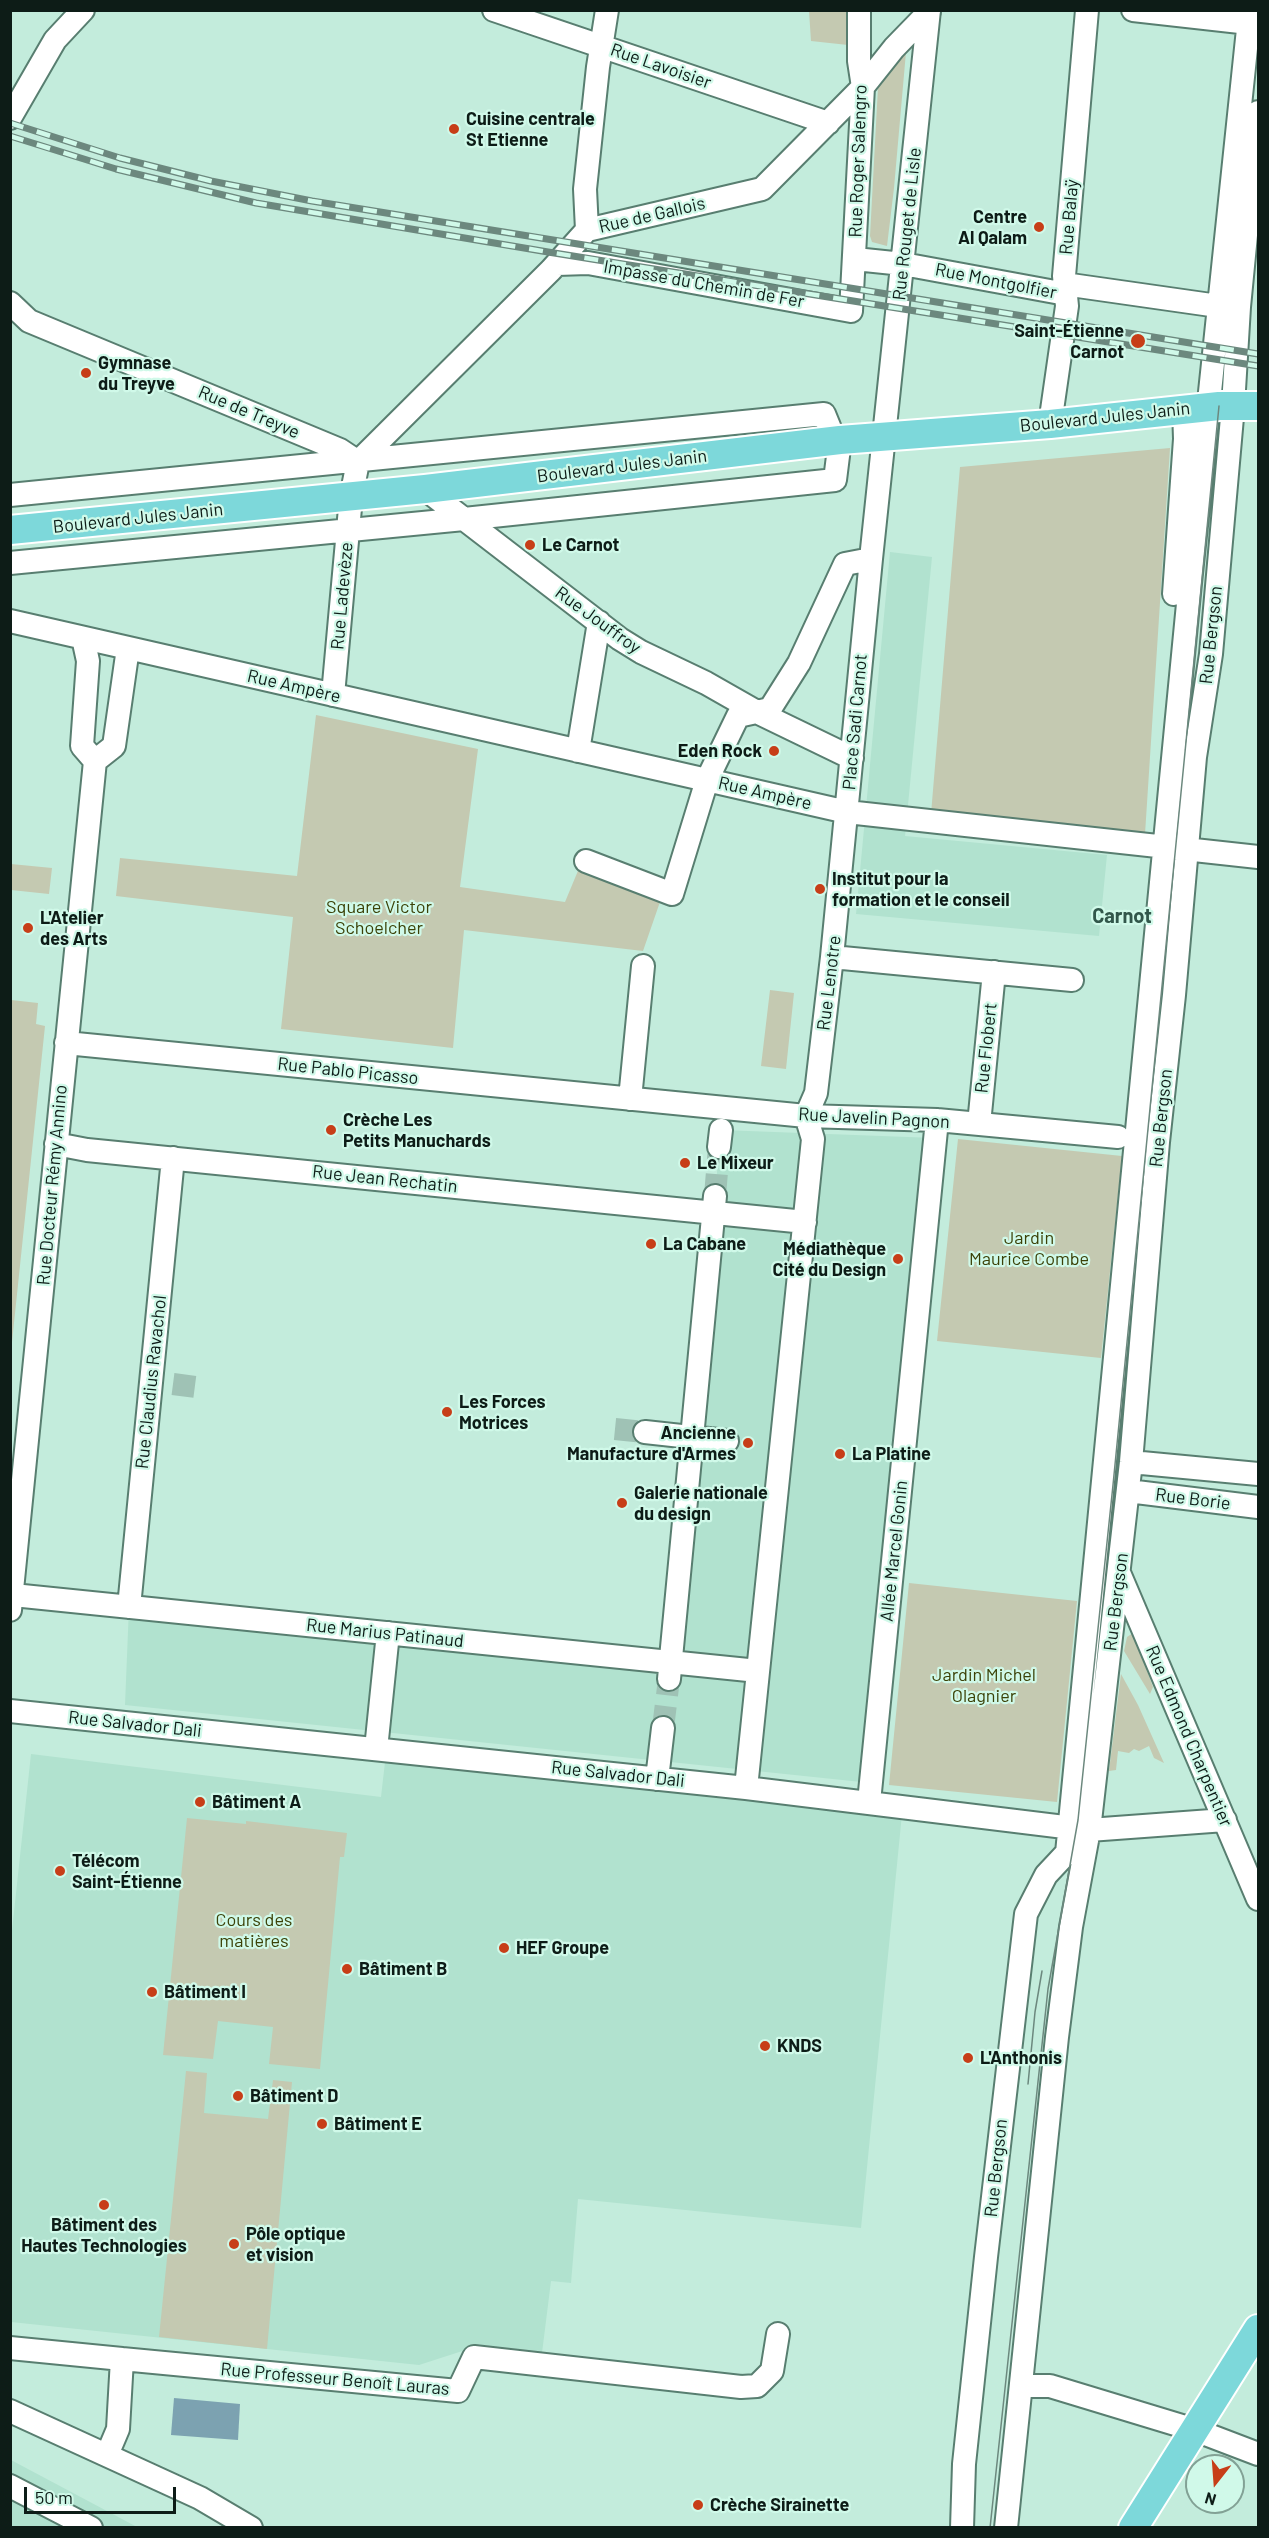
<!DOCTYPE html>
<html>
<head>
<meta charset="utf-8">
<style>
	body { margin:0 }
	#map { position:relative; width:1269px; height:2538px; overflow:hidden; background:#c3ecdc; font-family:Barlow,sans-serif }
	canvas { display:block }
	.frame { position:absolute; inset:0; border:12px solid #0d1c17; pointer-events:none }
	.north { position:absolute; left:1185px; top:2454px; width:60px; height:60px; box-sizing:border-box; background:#d0f9e9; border:2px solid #82a195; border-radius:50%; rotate:197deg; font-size:16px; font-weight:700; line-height:24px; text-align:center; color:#0d1c17 }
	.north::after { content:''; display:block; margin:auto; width:21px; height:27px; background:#c73e18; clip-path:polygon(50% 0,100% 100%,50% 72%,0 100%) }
	.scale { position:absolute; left:24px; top:2487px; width:152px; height:27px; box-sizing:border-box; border:3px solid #0d1c17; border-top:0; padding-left:8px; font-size:18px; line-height:21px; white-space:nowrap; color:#0d1c17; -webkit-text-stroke:4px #d0f9e9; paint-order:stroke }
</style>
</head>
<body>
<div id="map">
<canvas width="1269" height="2538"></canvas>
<div class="frame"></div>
<div class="north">N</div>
<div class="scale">50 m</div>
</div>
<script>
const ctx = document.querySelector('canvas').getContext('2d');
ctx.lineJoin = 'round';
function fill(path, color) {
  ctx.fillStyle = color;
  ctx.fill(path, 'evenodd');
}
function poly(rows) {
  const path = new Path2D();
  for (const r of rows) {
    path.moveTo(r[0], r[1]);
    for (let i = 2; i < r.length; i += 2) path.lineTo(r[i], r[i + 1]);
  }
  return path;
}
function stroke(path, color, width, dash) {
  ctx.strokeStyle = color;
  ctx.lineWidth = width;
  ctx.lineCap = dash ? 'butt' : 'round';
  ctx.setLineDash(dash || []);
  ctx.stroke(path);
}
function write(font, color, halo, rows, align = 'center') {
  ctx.font = font + ' Barlow,sans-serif';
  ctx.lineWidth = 4.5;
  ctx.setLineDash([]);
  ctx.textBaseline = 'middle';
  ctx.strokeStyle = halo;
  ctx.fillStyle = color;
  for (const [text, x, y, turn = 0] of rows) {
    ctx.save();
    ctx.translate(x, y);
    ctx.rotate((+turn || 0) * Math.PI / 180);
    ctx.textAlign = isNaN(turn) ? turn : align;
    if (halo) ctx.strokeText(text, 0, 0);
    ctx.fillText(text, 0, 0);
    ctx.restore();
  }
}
fill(poly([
	[890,552,932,557,905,836,1107,855,1099,936,856,914],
	[721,1130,935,1138,871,1783,125,1705,129,1607,671,1662],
	[31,1754,381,1797,385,1762,902,1814,861,2228,578,2199,571,2283,551,2281,542,2353,481,2345,419,2365,11,2322,10,1949],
	[11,2460,137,2527,11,2527]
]), '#b1e2cf');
fill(poly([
	[809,11,848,11,848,45,811,41],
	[906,52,894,188,887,246,872,242,870,236,878,87],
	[1170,448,1145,834,931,814,960,467],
	[316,715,478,749,460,887,565,902,580,866,661,899,643,951,464,930,453,1048,281,1029,293,917,116,896,120,858,297,876],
	[11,864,52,868,49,894,11,890],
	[770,990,794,993,786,1069,761,1066],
	[11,1000,38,1003,36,1024,45,1026,12,1342],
	[958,1139,1122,1156,1101,1358,937,1341],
	[909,1583,1077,1601,1057,1802,889,1785],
	[1133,1633,1153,1687,1150,1694,1124,1651,1127,1637],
	[1121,1674,1138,1705,1164,1763,1154,1758,1149,1746,1139,1751,1134,1749,1129,1753,1118,1751,1116,1770,1109,1771],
	[187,1818,246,1824,246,1821,347,1833,344,1857,340,1857,320,2069,269,2064,273,2027,218,2021,213,2059,163,2055],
	[186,2071,207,2073,204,2113,268,2119,273,2080,292,2082,267,2349,159,2337]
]), '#c4c9b1');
fill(poly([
	[174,2398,240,2404,238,2440,171,2435]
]), '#7ca2b1');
stroke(poly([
	[715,1196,719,1147],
	[173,1384,204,1388],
	[615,1429,645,1432],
	[663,1728,669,1679]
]), '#9fc2b5', 22, [22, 11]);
const minor = poly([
	[494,10,828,123],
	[1133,10,1258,24],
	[10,118,55,40,83,10],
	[587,230,585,189,598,67,607,10],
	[855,259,903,264,1066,294],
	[557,264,588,263,851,311,863,87,859,61,859,10],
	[1064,284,1211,305],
	[10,303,29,321,340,450,358,462],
	[1050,424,1067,306,1064,276,1087,10],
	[425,489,620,639,641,652,706,683,757,712,852,758],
	[10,495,824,414,835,441],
	[10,563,464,519,835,480,840,440],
	[1174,594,1185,439,1184,409],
	[10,621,847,812,1258,857],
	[83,638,88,661,82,746,95,761],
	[333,695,351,497,358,462,551,270,587,230,762,189,863,87,894,48,929,12],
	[578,751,599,622],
	[586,861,672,894,707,780,738,716,770,709,799,663,845,564,871,559],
	[832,957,1072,980],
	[66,1043,806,1116,937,1120,1118,1137],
	[630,1099,643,966],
	[806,1116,816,1093,832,957,871,559,929,10],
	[979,1124,994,972],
	[56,1144,87,1150,805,1222],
	[719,1147,721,1130],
	[645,1432,727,1441],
	[1131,1462,1258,1474],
	[1128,1491,1258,1507],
	[1120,1575,1258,1899],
	[13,1595,758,1671],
	[129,1607,173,1158],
	[10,1610,95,761,114,746,128,648],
	[669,1679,715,1196],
	[10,1711,746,1788,1089,1830,1225,1820],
	[376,1749,388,1633],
	[657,1779,663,1728],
	[746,1788,813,1139,806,1116],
	[869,1802,937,1120],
	[1067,1853,1190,583,1250,10],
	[10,2348,122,2359,118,2429,107,2455],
	[122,2359,458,2391,474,2357,741,2387,757,2386,772,2371,778,2334],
	[1021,2386,1050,2386,1195,2430,1258,2454],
	[10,2411,200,2498,251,2528],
	[10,2486,91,2528],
	[962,2528,964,2464,986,2257,1026,1914,1046,1875,1075,1844],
	[1006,2528,1057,2037,1071,1927,1089,1830,1131,1462,1158,1142,1174,995,1195,757,1211,654,1233,406,1239,307,1258,112]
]);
const major = poly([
	[10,530,425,489,840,440,1050,424,1219,406,1258,406],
	[1133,2528,1258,2329]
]);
stroke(minor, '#587e70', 26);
stroke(major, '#fff', 32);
stroke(minor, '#fff', 22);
stroke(major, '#7dd8da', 28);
stroke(poly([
	[1028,2084,1035,2012,1042,1971],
	[990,2528,1048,1989,1078,1820,1113,1485,1219,406]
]), '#6c887e', 1.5);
const rail = poly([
	[10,123,120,158,211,181,312,201,1258,354],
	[10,136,116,169,256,203,548,252,1258,366]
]);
stroke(rail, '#6c887e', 7);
stroke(rail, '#d0f9e9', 4.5, [14]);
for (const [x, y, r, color] of [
	[454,129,6,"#c73e18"],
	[1039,227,6,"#c73e18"],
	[1138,341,8,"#c73e18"],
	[86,373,6,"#c73e18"],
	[530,545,6,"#c73e18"],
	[774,751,6,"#c73e18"],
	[820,889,6,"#c73e18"],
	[28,928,6,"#c73e18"],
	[331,1130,6,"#c73e18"],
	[685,1163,6,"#c73e18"],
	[651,1244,6,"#c73e18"],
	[898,1259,6,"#c73e18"],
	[447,1412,6,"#c73e18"],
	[748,1443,6,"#c73e18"],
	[840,1454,6,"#c73e18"],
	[622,1503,6,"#c73e18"],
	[200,1802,6,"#c73e18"],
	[60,1871,6,"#c73e18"],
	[504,1948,6,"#c73e18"],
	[347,1969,6,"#c73e18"],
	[152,1992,6,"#c73e18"],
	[765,2046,6,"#c73e18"],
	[968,2058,6,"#c73e18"],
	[238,2096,6,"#c73e18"],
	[322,2124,6,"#c73e18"],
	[104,2205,6,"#c73e18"],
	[234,2244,6,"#c73e18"],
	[698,2505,6,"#c73e18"]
]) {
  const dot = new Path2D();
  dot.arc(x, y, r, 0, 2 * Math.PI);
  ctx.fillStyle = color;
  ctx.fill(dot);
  stroke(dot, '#d0f9e9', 2);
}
write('18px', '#0d1c17', '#d0f9e9', [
	["Rue Lavoisier",661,66,19],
	["Rue Roger Salengro",858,161,-88],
	["Rue de Gallois",652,215,-13],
	["Rue Balaÿ",1069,217,-85],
	["Rue Rouget de Lisle",907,224,-84],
	["Rue Montgolfier",996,281,11],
	["Impasse du Chemin de Fer",704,284,10],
	["Rue de Treyve",249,412,23],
	["Boulevard Jules Janin",1105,417,-6],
	["Boulevard Jules Janin",622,466,-7],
	["Boulevard Jules Janin",138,518,-6],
	["Rue Ladevèze",342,596,-85],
	["Rue Jouffroy",598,620,36],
	["Rue Bergson",1211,635,-84],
	["Rue Ampère",294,686,13],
	["Place Sadi Carnot",855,722,-85],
	["Rue Ampère",765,793,13],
	["Rue Lenotre",829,983,-83],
	["Rue Flobert",986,1048,-84],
	["Rue Pablo Picasso",348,1071,6],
	["Rue Javelin Pagnon",874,1118,3],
	["Rue Bergson",1161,1118,-84],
	["Rue Jean Rechatin",385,1179,6],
	["Rue Docteur Rémy Annino",52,1185,-85],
	["Rue Claudius Ravachol",151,1382,-84],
	["Rue Borie",1193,1499,7],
	["Allée Marcel Gonin",894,1551,-84],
	["Rue Bergson",1116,1602,-83],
	["Rue Marius Patinaud",385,1633,6],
	["Rue Salvador Dali",135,1724,6],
	["Rue Edmond Charpentier",1189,1736,67],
	["Rue Salvador Dali",618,1774,6],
	["Rue Bergson",996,2168,-84],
	["Rue Professeur Benoît Lauras",335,2379,5]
]);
write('bold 18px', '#0d1c17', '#d0f9e9', [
	["Cuisine centrale",466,119],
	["St Etienne",466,140],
	["Centre",1027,217,"right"],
	["Al Qalam",1027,238,"right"],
	["Saint-Étienne",1124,331,"right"],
	["Carnot",1124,352,"right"],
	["Gymnase",98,363],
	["du Treyve",98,384],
	["Le Carnot",542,545],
	["Eden Rock",762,751,"right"],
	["Institut pour la",832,879],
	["formation et le conseil",832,900],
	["L'Atelier",40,918],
	["des Arts",40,939],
	["Crèche Les",343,1120],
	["Petits Manuchards",343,1141],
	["Le Mixeur",697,1163],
	["La Cabane",663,1244],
	["Médiathèque",886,1249,"right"],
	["Cité du Design",886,1270,"right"],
	["Les Forces",459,1402],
	["Motrices",459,1423],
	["Ancienne",736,1433,"right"],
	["Manufacture d'Armes",736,1454,"right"],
	["La Platine",852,1454],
	["Galerie nationale",634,1493],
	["du design",634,1514],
	["Bâtiment A",212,1802],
	["Télécom",72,1861],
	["Saint-Étienne",72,1882],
	["HEF Groupe",516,1948],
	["Bâtiment B",359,1969],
	["Bâtiment I",164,1992],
	["KNDS",777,2046],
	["L'Anthonis",980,2058],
	["Bâtiment D",250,2096],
	["Bâtiment E",334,2124],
	["Bâtiment des",104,2225,"center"],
	["Hautes Technologies",104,2246,"center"],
	["Pôle optique",246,2234],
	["et vision",246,2255],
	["Crèche Sirainette",710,2505]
], 'left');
write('18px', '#3b4107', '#d0f9e9', [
	["Square Victor",379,907],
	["Schoelcher",379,928],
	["Jardin",1029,1238],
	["Maurice Combe",1029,1259],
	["Jardin Michel",984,1675],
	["Olagnier",984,1696],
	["Cours des",254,1920],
	["matières",254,1941]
]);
write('bold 20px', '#32574b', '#d0f9e9', [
	["Carnot",1122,916]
]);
</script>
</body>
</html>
